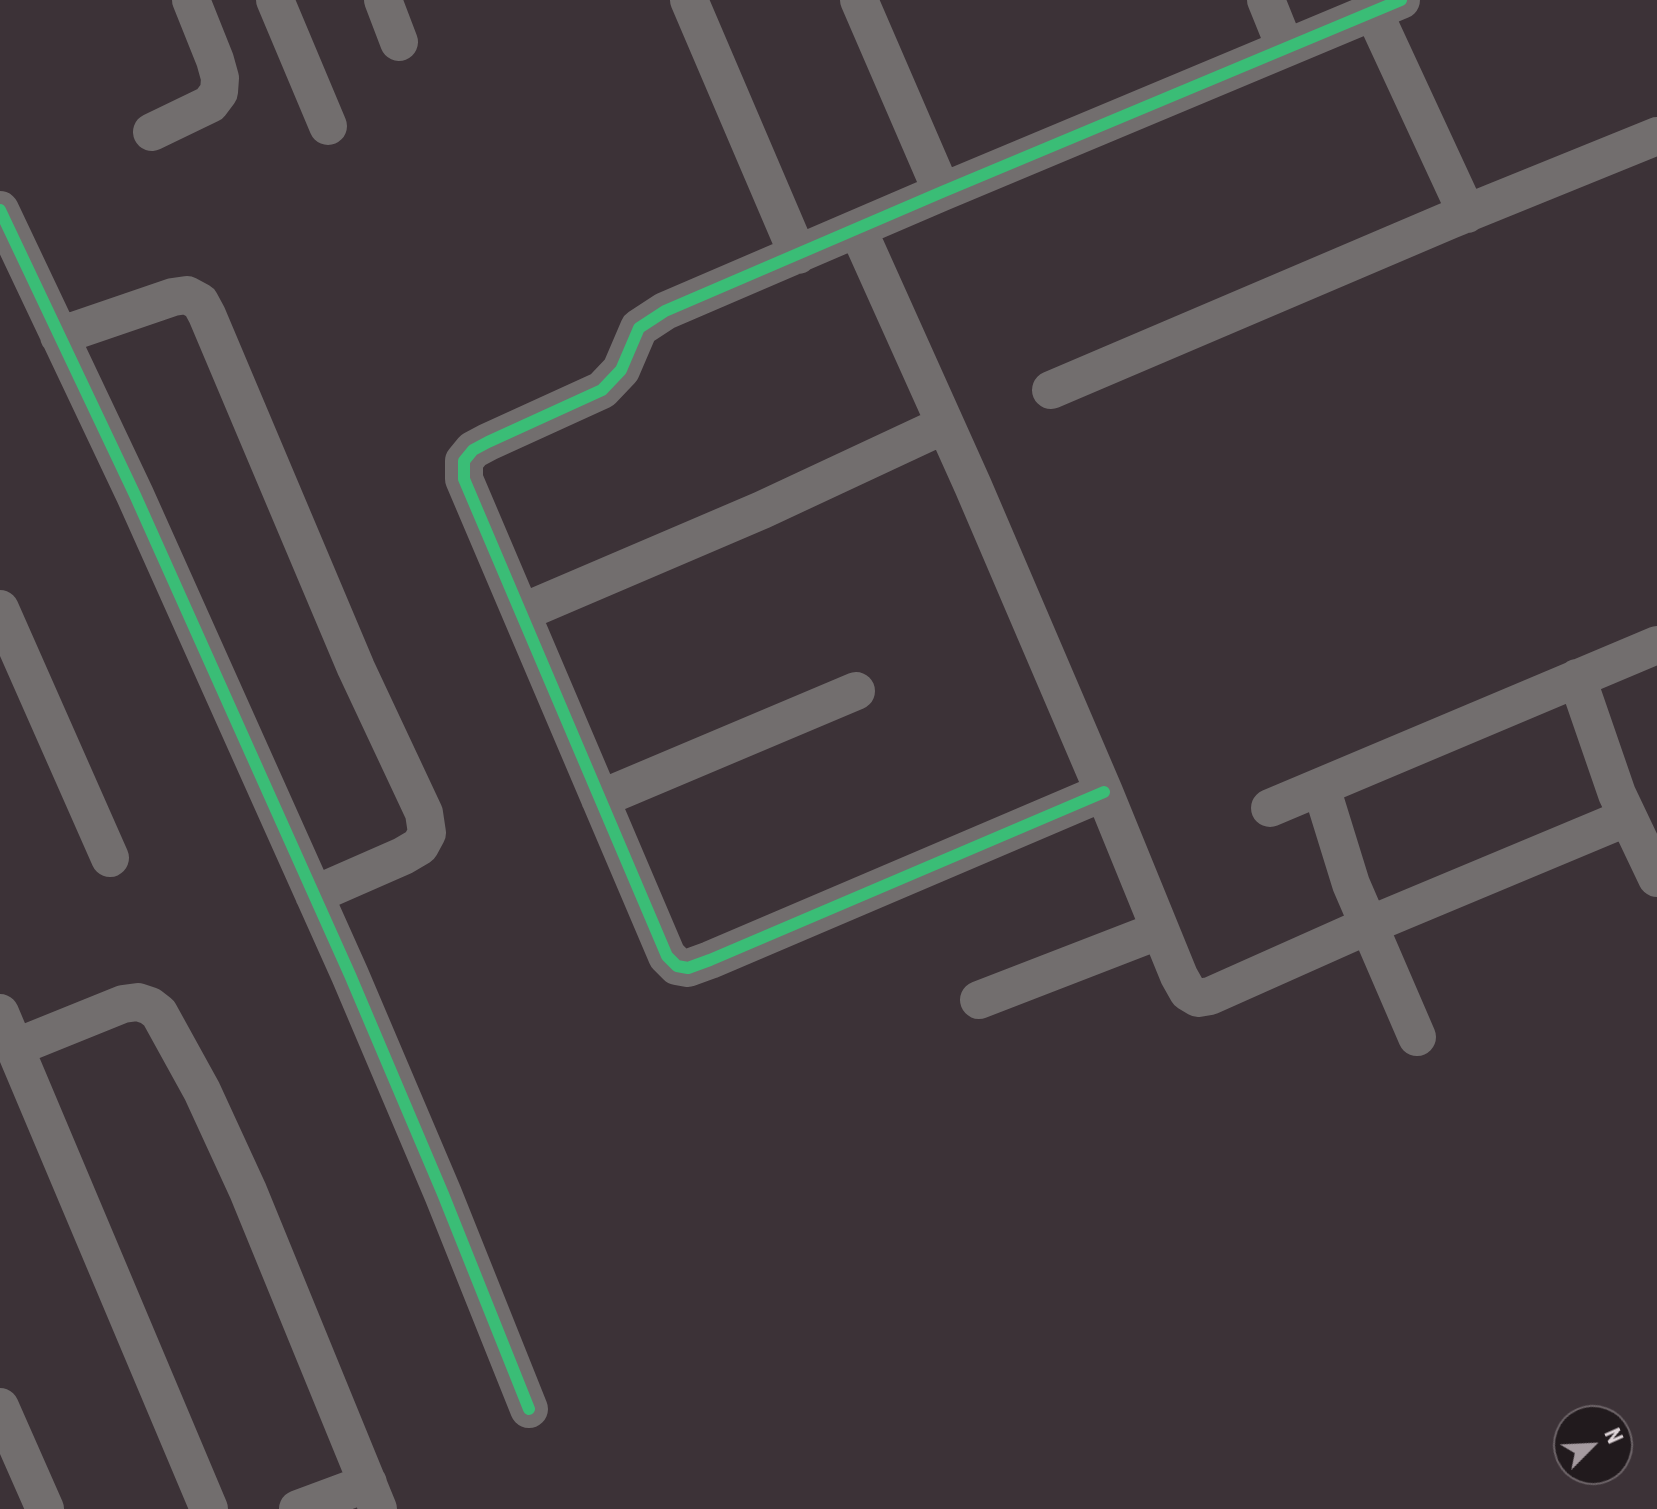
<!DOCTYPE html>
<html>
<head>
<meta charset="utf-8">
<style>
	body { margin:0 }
	#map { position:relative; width:1657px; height:1509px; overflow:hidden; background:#3c3237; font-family:"Roboto Condensed",sans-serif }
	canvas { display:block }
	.north { position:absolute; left:1553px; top:1405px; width:80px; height:80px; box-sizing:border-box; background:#211a1d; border:2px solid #6d6468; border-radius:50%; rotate:66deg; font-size:22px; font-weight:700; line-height:32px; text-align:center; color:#ded4d8 }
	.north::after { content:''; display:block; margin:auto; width:28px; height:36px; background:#a59ba0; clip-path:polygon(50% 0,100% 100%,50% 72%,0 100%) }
</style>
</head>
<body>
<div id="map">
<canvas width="1657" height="1509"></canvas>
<div class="north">N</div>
</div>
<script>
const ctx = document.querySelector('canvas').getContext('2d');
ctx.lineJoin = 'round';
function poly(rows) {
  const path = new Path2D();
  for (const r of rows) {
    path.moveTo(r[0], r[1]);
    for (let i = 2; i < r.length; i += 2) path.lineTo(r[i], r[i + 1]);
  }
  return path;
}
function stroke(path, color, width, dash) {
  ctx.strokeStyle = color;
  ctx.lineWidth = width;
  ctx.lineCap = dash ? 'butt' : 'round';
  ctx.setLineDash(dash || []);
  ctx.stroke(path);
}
stroke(poly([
	[275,0,328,126],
	[383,0,399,42],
	[689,0,798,255],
	[859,0,942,192],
	[1266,0,1285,47],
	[1373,11,1467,214],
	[152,132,210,104,219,92,220,78,215,60,191,0],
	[0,210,135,495,350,975,443,1194,529,1409],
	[858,230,973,486,1104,792,1179,976,1188,992,1198,998,1210,996,1367,926,1628,817],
	[59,336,173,297,187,295,200,302,207,315,356,668,424,813,427,833,420,846,403,856,314,895],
	[1051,390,1450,220,1657,136],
	[0,609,110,858],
	[521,613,762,510,944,425],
	[1577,678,1617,794,1657,878],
	[1321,787,1351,884,1417,1037],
	[1104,792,710,960,688,968,677,966,667,956,521,613,464,479,464,461,473,450,488,442,602,390,621,370,639,328,665,311,942,192,1401,0],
	[600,799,856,691],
	[1270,808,1657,645],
	[979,1000,1160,930],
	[0,1013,209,1509],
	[14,1048,123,1004,138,1002,150,1006,159,1013,202,1091,248,1191,378,1509],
	[0,1407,45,1509],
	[298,1509,368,1483]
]), '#726e6e', 38);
stroke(poly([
	[0,210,135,495,350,975,443,1194,529,1409],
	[1104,792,710,960,688,968,677,966,667,956,521,613,464,479,464,461,473,450,488,442,602,390,621,370,639,328,665,311,942,192,1401,0]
]), '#3abd76', 12);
</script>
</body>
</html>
